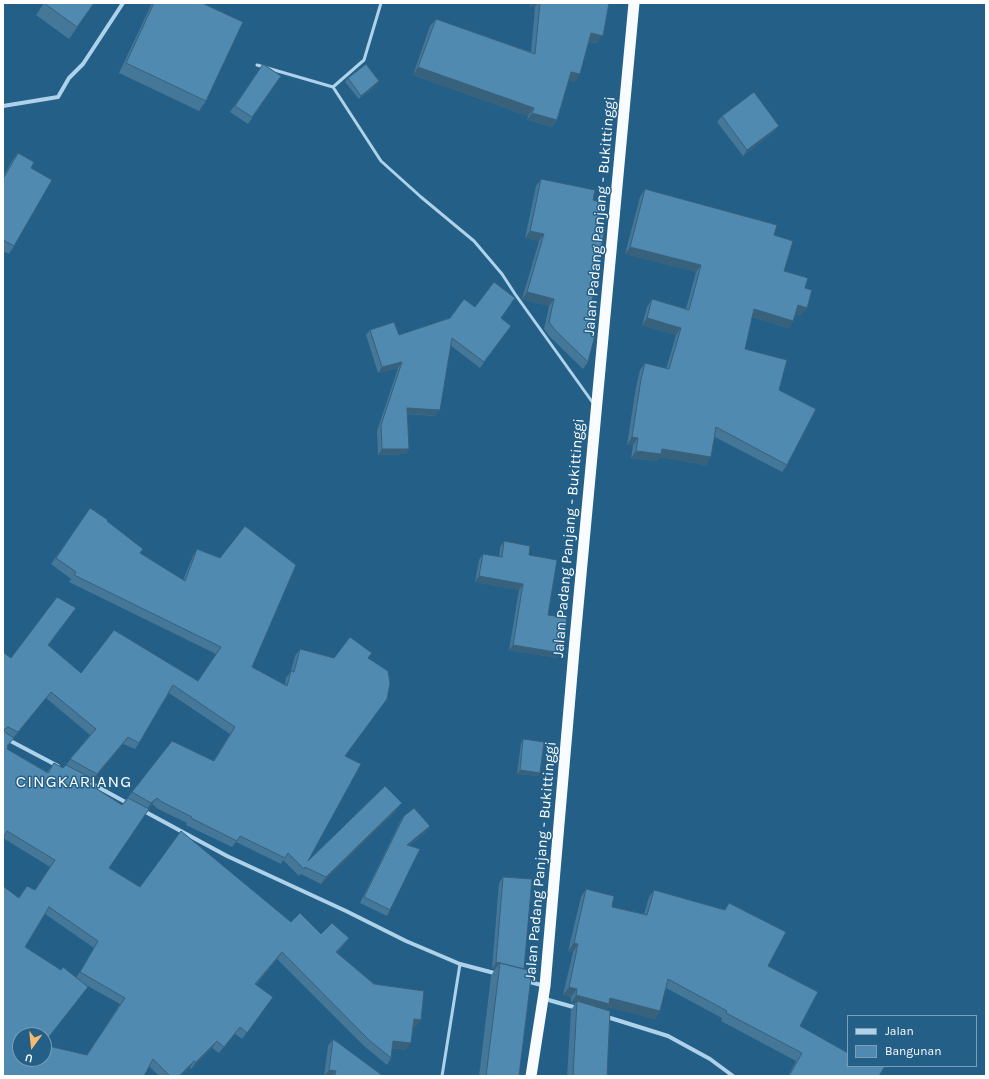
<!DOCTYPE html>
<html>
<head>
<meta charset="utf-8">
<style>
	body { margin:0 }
	#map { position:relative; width:989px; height:1079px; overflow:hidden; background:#235f87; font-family:Karla,sans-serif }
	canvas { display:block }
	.frame { position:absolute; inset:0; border:4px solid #fff; pointer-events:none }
	.legend { position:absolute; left:847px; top:1015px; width:130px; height:52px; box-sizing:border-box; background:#235f87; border:1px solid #7b9fb7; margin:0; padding:5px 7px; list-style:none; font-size:12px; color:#fff }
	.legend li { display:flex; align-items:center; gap:8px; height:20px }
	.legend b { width:20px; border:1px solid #7b9fb7 }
	.north { position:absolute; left:12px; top:1027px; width:40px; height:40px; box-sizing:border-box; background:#235f87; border:1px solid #7b9fb7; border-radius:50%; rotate:195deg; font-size:11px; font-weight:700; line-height:16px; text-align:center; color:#fff }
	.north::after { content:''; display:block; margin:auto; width:14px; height:18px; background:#f5b970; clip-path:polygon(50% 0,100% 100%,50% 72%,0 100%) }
</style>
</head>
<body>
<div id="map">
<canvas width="989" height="1079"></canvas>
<div class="frame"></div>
<ul class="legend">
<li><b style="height:5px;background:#add2e9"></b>Jalan</li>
<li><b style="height:11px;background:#508ab1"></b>Bangunan</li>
</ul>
<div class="north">U</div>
</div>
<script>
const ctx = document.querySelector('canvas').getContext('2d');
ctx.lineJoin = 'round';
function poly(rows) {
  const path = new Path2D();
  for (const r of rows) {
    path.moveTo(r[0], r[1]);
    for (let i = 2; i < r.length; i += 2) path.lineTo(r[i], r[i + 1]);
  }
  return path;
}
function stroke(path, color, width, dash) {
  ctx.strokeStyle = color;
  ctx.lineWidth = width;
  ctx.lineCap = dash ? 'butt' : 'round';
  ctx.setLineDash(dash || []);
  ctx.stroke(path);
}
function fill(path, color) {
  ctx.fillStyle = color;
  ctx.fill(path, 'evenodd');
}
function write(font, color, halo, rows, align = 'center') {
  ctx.font = font + ' Karla,sans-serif';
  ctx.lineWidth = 3;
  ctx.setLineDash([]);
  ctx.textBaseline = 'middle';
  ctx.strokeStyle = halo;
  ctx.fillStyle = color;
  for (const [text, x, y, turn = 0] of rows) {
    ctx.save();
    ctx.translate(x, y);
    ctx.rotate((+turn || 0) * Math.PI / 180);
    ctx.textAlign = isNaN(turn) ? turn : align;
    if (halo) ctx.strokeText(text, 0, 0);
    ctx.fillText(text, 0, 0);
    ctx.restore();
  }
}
stroke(poly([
	[257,65,333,87,364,60,381,3],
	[333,87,381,161,421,197,474,241,502,274,515,294,593,403],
	[442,1076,460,964]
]), '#add2e9', 3);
stroke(poly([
	[3,106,58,97,69,78,83,64,123,3],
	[3,737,58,766],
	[87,781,129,804],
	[142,810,227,856,346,911,406,941,460,964,498,974],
	[526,981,545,986],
	[545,999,577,1008],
	[604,1016,668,1036,710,1059,733,1076]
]), '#add2e9', 4);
stroke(poly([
	[531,1076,545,986,575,639,634,3]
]), '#f8fcfe', 11);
fill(poly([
	[44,3,94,3,69,39,36,15],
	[152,3,202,3,206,101,199,111,119,73],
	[531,3,609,3,597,43,588,42,575,82,569,80,557,120,552,127,527,120,528,116,413,75,430,26,436,19,531,52,535,7,530,7],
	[263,64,281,76,248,124,230,112],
	[348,78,377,85,359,99,345,82],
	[722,116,774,132,743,156,717,122],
	[18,153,31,168,14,246,9,254,3,251,3,177,12,161],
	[541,179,593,200,598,228,595,278,590,310,590,334,588,362,583,369,550,337,544,329,549,306,522,299,539,241,525,238,536,186],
	[645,189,774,235,784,271,805,288,807,308,801,315,796,314,793,321,788,328,752,317,745,349,779,390,787,465,782,472,715,437,706,465,660,457,656,461,631,458,633,445,627,445,636,387,640,370,645,363,666,369,676,335,642,325,647,307,652,299,686,309,696,272,625,254,640,197],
	[475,307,501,318,511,326,480,368,450,345,436,416,407,414,409,449,405,454,378,455,377,431,398,368,378,373,366,335,370,330,399,335,450,318],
	[90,508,107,521,140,553,183,580,193,556,197,549,252,667,285,685,286,678,291,671,295,656,300,649,334,658,368,658,345,756,308,861,397,810,321,884,301,874,299,876,283,860,281,864,236,842,232,847,186,825,187,823,158,809,152,804,148,808,109,868,140,887,291,922,321,934,349,938,344,945,337,953,416,1027,413,1027,406,1050,392,1048,391,1058,387,1065,364,1046,277,959,256,985,273,997,242,1039,235,1034,219,1053,212,1048,191,1069,190,1067,181,1076,159,1076,149,1066,144,1076,3,1076,19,897,27,886,35,890,50,867,3,838,3,652,11,658,76,608,48,646,81,673,198,681,216,654,69,582,71,579,51,564],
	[169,693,230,734,214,760,132,792,122,805,89,785,123,744,135,749,139,743],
	[46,698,90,735,66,765,63,768,54,763,47,772,7,749,8,746,13,738],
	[45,914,94,948,76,978,61,970,25,947],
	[84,984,120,1004,87,1055,20,1059,83,993],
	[504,541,529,555,548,615,561,653,557,658,509,650,519,590,475,582,479,560,483,554,499,557,500,547],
	[523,739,540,773,538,776,517,774,521,743],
	[404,816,430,826,426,832,409,846,390,910,387,916,360,903,400,822],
	[503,877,524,969,519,1076,479,1076,491,976,495,969,492,969,499,883],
	[586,889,612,907,644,914,649,897,654,890,724,910,729,903,768,966,800,1026,879,1076,788,1076,796,1061,721,1021,722,1018,666,988,660,1011,655,1019,608,1007,606,1010,607,1076,567,1076,571,1010,575,1004,571,1003,571,997,563,995,573,952,568,951,581,897],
	[333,1039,383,1076,324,1076,328,1046]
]), '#457798');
fill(poly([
	[533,3,538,3,535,7,530,7],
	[591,33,603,36,597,43,585,41],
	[418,67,534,108,528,116,413,75],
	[571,72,580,74,575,82,566,80],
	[379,81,377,85,359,99,361,96],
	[532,113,557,120,552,127,527,120],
	[779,126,774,132,743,156,747,150],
	[530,231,544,234,539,241,525,238],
	[630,247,701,265,696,272,625,254],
	[527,292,554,299,549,306,522,299],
	[798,305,807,308,801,315,793,313],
	[754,309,793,321,788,328,749,316],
	[647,318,681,328,676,335,642,325],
	[402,362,398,368,378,373,382,367],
	[407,408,440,410,436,416,403,413],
	[632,437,638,438,633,445,627,445],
	[382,449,409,449,405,454,378,455],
	[662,449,711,457,706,465,660,457,656,461,631,458,636,451],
	[479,576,523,584,519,590,475,582],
	[513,645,561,653,557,658,509,650],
	[51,692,46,698,14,739,18,732],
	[128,737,123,744,93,781,97,774],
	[520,770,540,773,538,776,517,774],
	[157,798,152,804,147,809,151,803],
	[402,803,397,810,321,884,326,877],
	[430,826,426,832,403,851,407,845],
	[349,938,344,945,331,959,336,952],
	[574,943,578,944,573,952,568,951],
	[282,952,277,959,250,991,255,984],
	[496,962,524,969,500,963,495,969,492,969],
	[88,987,83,993,44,1044,44,1043],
	[569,987,577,989,571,997,563,995],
	[576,995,610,998,660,1011,655,1019,608,1007,604,1012,577,1001,575,1004,571,1003],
	[414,1019,421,1020,416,1027,409,1026],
	[217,1041,212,1048,191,1069,196,1062],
	[393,1041,411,1043,406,1050,388,1047],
	[194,1061,190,1067,181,1076,179,1076],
	[329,1070,336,1071,332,1076,324,1076]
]), '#38617c');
const building = poly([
	[44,3,94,3,77,27,44,3],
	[154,3,202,3,243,22,206,101,126,63,154,3],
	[540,3,609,3,603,36,591,33,580,74,571,72,557,120,532,113,534,108,418,67,436,19,535,54,540,3],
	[263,64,281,76,252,117,235,106,263,64],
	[366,64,379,81,361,96,348,78,366,64],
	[754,92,779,126,747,150,722,116,754,92],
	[18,153,34,162,31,168,52,180,14,246,3,240,3,179,18,153],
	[541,179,595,190,593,200,604,203,598,228,605,229,595,278,597,279,590,310,595,312,590,334,595,335,588,362,555,330,549,322,554,299,527,292,544,234,530,231,541,179],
	[645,189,777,225,774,235,793,241,784,271,808,278,805,288,812,290,807,308,798,305,793,321,754,309,745,349,787,360,779,390,816,409,787,465,716,427,711,457,662,449,661,454,636,451,638,438,632,437,641,379,645,363,669,369,681,328,647,318,652,299,689,310,701,265,630,247,645,189],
	[494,282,515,298,501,318,511,326,484,362,452,338,440,410,407,408,409,449,382,449,381,425,402,362,382,367,370,330,394,322,399,335,450,318,464,299,475,307,494,282],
	[90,508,108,520,107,521,143,549,140,553,185,581,197,549,220,558,245,526,296,565,252,667,287,686,291,671,294,672,300,649,334,658,350,637,372,653,368,658,388,671,390,683,387,699,345,756,361,764,308,861,385,786,402,803,326,877,305,867,304,869,288,853,285,858,240,836,237,841,191,818,192,817,162,802,157,798,151,803,132,792,172,741,214,761,235,727,173,685,139,743,128,737,97,774,70,759,96,729,51,692,18,732,8,727,6,728,4,730,6,733,14,738,7,746,8,747,7,749,48,773,54,763,63,768,66,765,93,779,89,784,122,805,128,798,149,809,109,868,140,887,181,831,291,922,300,913,321,934,332,923,349,938,336,952,374,984,424,991,421,1020,414,1019,411,1043,393,1041,391,1058,369,1040,282,952,255,984,273,997,247,1033,240,1027,224,1047,217,1041,196,1062,194,1061,179,1076,170,1076,153,1059,144,1076,82,1076,81,1075,81,1076,3,1076,3,886,19,898,27,886,35,890,55,860,7,831,3,838,3,652,11,658,57,597,76,608,48,645,81,673,114,630,198,681,221,647,74,575,76,572,56,558,90,508],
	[49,907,98,941,80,972,125,998,87,1055,44,1045,44,1059,20,1059,20,1035,44,1035,44,1043,88,987,63,967,61,970,25,947,49,907],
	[504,541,530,546,529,555,557,560,548,615,567,618,561,653,513,645,523,584,479,576,483,554,502,557,504,541],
	[523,739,544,742,540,773,520,770,523,739],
	[414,808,430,826,407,845,420,849,390,910,364,897,404,816,414,808],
	[503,877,532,879,524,969,496,962,503,877],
	[586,889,614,896,612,907,647,915,654,890,725,910,729,903,786,932,768,966,818,992,800,1026,848,1053,848,1066,885,1066,879,1076,789,1076,802,1053,726,1013,727,1011,668,979,660,1011,610,998,609,1004,576,995,577,989,569,987,578,944,574,943,586,889],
	[500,963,528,970,527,977,531,978,519,1076,486,1076,500,963],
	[577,1001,610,1011,607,1076,573,1076,577,1001],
	[333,1039,383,1076,335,1076,336,1071,329,1070,333,1039]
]);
fill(building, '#508ab1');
stroke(building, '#38617c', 1);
write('15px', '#fff', '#235f87', [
	["Jalan Padang Panjang - Bukittinggi",600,216,-85],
	["Jalan Padang Panjang - Bukittinggi",569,538,-85],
	["Jalan Padang Panjang - Bukittinggi",541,861,-85]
]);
ctx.letterSpacing = '1px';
write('17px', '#fff', '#235f87', [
	["CINGKARIANG",74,782]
]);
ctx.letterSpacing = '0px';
</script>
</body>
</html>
